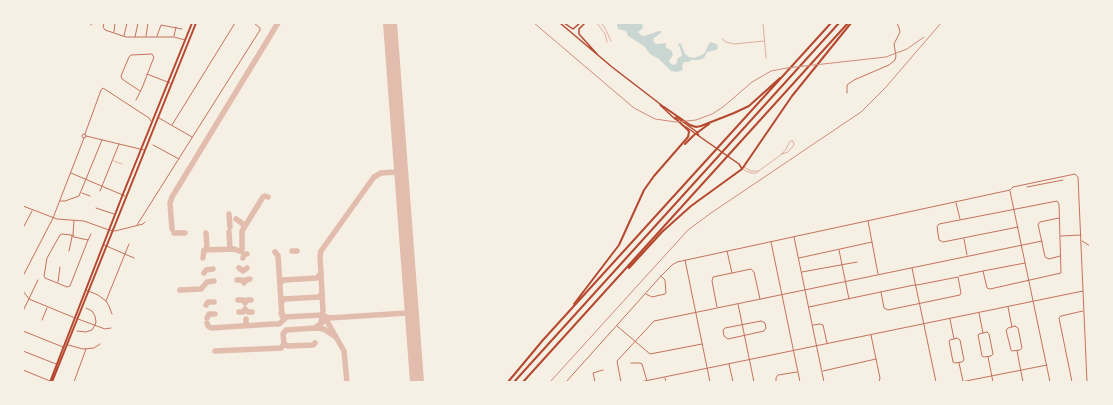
<!DOCTYPE html>
<html>
<head>
<meta charset="utf-8">
<style>
	body { margin:0 }
	#map { position:relative; width:1113px; height:405px; overflow:hidden; background:#f6efe4; font-family:"PT Sans",sans-serif }
	canvas { display:block }
	.frame { position:absolute; inset:0; border:24px solid #f6efe4; pointer-events:none }
</style>
</head>
<body>
<div id="map">
<canvas width="1113" height="405"></canvas>
<div class="frame"></div>
</div>
<script>
const ctx = document.querySelector('canvas').getContext('2d');
ctx.lineJoin = 'round';
function fill(path, color) {
  ctx.fillStyle = color;
  ctx.fill(path, 'evenodd');
}
function poly(rows) {
  const path = new Path2D();
  for (const r of rows) {
    if (r.length === 3) {
      path.moveTo(r[0] + r[2], r[1]);
      path.arc(r[0], r[1], r[2], 0, 2 * Math.PI);
      continue;
    }
    path.moveTo(r[0], r[1]);
    for (let i = 2; i < r.length; i += 2) path.lineTo(r[i], r[i + 1]);
  }
  return path;
}
function stroke(path, color, width, dash) {
  ctx.strokeStyle = color;
  ctx.lineWidth = width;
  ctx.lineCap = dash ? 'butt' : 'round';
  ctx.setLineDash(dash || []);
  ctx.stroke(path);
}
fill(poly([
	[618,23,642,23,643,28,638,32,641,35,644,36,659,31,661,31,661,33,654,38,653,41,656,44,666,43,666,48,671,50,673,55,669,61,669,62,673,65,676,64,678,58,682,56,680,47,678,45,679,43,681,44,685,54,689,57,694,58,704,54,710,42,717,44,718,48,716,50,707,52,704,58,699,60,691,60,689,62,684,62,682,66,683,70,677,72,671,71,659,59,650,54,644,46,628,36,626,31,618,29,617,25]
]), '#c9d6d2');
stroke(poly([
	[395,172,399,170,400,165],
	[229,214,230,227],
	[236,219,243,224,244,228],
	[172,229,170,203,172,197,278,23],
	[229,232,230,248],
	[174,233,185,233],
	[206,233,207,249],
	[292,251,297,251],
	[275,252,278,256,282,316],
	[203,258,204,250,234,249,242,252,242,231,263,197,265,196,268,197],
	[243,258,244,255,247,254],
	[239,268,243,271,247,268],
	[204,273,206,270,213,269],
	[237,280,242,280,244,283,246,280,250,279],
	[280,283,283,280,317,278,321,273],
	[180,290,201,289,207,282,214,281],
	[238,300,243,300,245,303,247,300,251,300],
	[281,303,284,299,319,297,322,293],
	[206,305,208,302,214,302],
	[239,312,243,312,245,309,248,312,252,312],
	[281,313,285,317,322,315,329,318,407,313,411,315,412,321],
	[406,313,410,312,411,306],
	[324,316,344,351,347,382],
	[207,318,209,314,215,314],
	[207,323,208,326,211,328,273,324,279,324,287,317],
	[321,323,323,311,320,256,321,251,374,177,381,173,396,172,400,175,402,180],
	[244,326,246,324,246,319],
	[315,328,324,329,334,336],
	[284,342,285,345,288,346,313,345,315,343],
	[215,351,281,348,284,344,283,334,286,330,315,328,324,321]
]), '#e2bdae', 5.5);
stroke(poly([
	[390,23,417,382]
]), '#e2bdae', 14);
stroke(poly([
	[597,23,605,34,607,42],
	[601,23,605,28,611,41],
	[763,23,766,58],
	[722,39,726,42,734,44,764,41],
	[114,161,122,164],
	[744,167,751,171,758,171],
	[744,170,751,173,756,173,782,154,788,152,794,145,793,141,790,141,786,149,782,154]
]), '#c5725c', 0.5);
stroke(poly([
	[104,23,103,27,105,30,126,37,174,37,185,40],
	[91,25,92,23],
	[114,32,115,23],
	[124,36,127,23],
	[146,36,148,23],
	[157,36,161,25,182,29],
	[174,36,176,27],
	[135,37,138,23],
	[147,74,170,83],
	[847,93,847,85,854,80,889,65,895,60,896,56,894,44,900,32,899,28,897,23],
	[136,100,142,88,154,57,152,54,131,55,129,57,121,76,122,79,140,91],
	[159,118,192,137],
	[172,125,235,23],
	[84,136,2],
	[85,134,101,90,103,88,149,118,151,121],
	[86,136,144,150],
	[153,145,179,159],
	[71,173,125,196],
	[1027,187,1063,180],
	[100,191,119,144],
	[1010,191,1050,382],
	[82,193,90,196],
	[60,201,65,201,79,196,102,140],
	[956,203,960,219],
	[23,206,57,219,84,221,109,230,115,231,143,224,145,222],
	[96,208,114,214],
	[1059,218,1040,222,1038,224,1045,257,1049,259,1060,256],
	[868,221,878,274],
	[137,225,260,30,260,28,254,23],
	[1018,227,943,242,939,240,937,227,939,224,1057,201,1059,204,1061,273,990,289,987,288,983,271,1025,263],
	[23,228,32,211],
	[73,234,74,221],
	[71,235,62,234,60,235,47,258,44,276,45,278,67,287,70,286,88,240,74,237],
	[72,235,74,235,73,237,71,236,72,235],
	[1061,236,1081,235],
	[794,237,824,382],
	[964,239,967,255],
	[88,240,91,234],
	[1082,241,1090,246],
	[771,242,800,382],
	[104,245,134,258],
	[839,250,849,299],
	[69,251,72,237],
	[727,251,732,273],
	[799,258,872,242],
	[685,260,710,382],
	[912,268,936,382],
	[802,272,857,262],
	[23,276,53,218,84,138],
	[959,276,983,271],
	[58,282,60,267],
	[86,290,98,295,106,301,109,306,112,314],
	[23,291,29,299,75,318],
	[646,294,652,297,665,294,666,293,665,280,661,276],
	[106,301,129,244],
	[738,304,754,382],
	[717,307,712,281,713,277,751,269,754,272,760,299],
	[809,307,914,285,917,285,958,277,961,293,960,295,888,310,884,308,881,292],
	[1008,307,1012,327],
	[23,311,38,280],
	[979,313,983,333],
	[78,319,105,329,111,328],
	[950,319,954,339],
	[42,320,47,308],
	[761,321,765,323,766,328,764,331,728,339,724,336,723,330,725,328,761,321],
	[813,325,820,324,823,325,827,343],
	[617,326,650,354,702,344],
	[1015,326,1018,328,1022,348,1020,350,1012,351,1011,350,1006,330,1008,328,1015,326],
	[23,331,63,347],
	[77,331,86,332,92,330,95,325,96,322,95,316,92,311,86,308],
	[987,332,989,334,993,354,991,356,984,357,982,356,978,335,979,334,987,332],
	[871,335,880,378,879,382],
	[957,338,960,340,964,360,962,362,955,363,953,362,949,341,950,340,957,338],
	[68,345,83,349,94,348,100,344],
	[23,351,56,364],
	[1017,351,1023,382],
	[988,357,993,382],
	[631,363,640,363,642,364,647,381],
	[959,363,963,381],
	[729,364,733,382],
	[23,370,50,381],
	[823,371,876,359],
	[665,378,666,382],
	[74,382,86,349],
	[566,382,661,276,672,265,677,262,1010,190,1013,187,1075,174,1078,177,1087,382],
	[595,382,593,373,603,370],
	[621,382,617,361,654,321,1042,241],
	[640,382,1083,291],
	[776,382,776,378,778,375,797,372],
	[961,382,1047,365],
	[1072,382,1059,318,1061,316,1083,311]
]), '#c5725c', 1);
stroke(poly([
	[560,23,612,67,664,107],
	[564,23,573,29,580,23],
	[585,23,579,29,579,34,597,54],
	[660,105,675,119],
	[676,117,697,132,699,136],
	[686,127,739,164,742,169]
]), '#b5482f', 1.5);
stroke(poly([
	[50,382,123,194,192,23],
	[52,382,196,23]
]), '#b5482f', 2);
stroke(poly([
	[664,107,690,125,696,127,701,126,734,113,749,106,780,78],
	[685,144,694,135,709,124],
	[629,268,662,232,691,206,742,169,792,96,851,23],
	[574,304,619,245,644,190,654,176,688,137,689,132,688,130,675,118],
	[508,382,543,340,831,23],
	[514,382,839,23],
	[523,382,848,23]
]), '#b5482f', 2);
stroke(poly([
	[534,23,634,108,655,119,676,122,696,120,712,114,723,107,752,82,771,71,787,68,886,57,907,49,924,37],
	[550,382,688,230,711,213,861,112,886,87,941,23]
]), '#cf8b77', 1);
</script>
</body>
</html>
